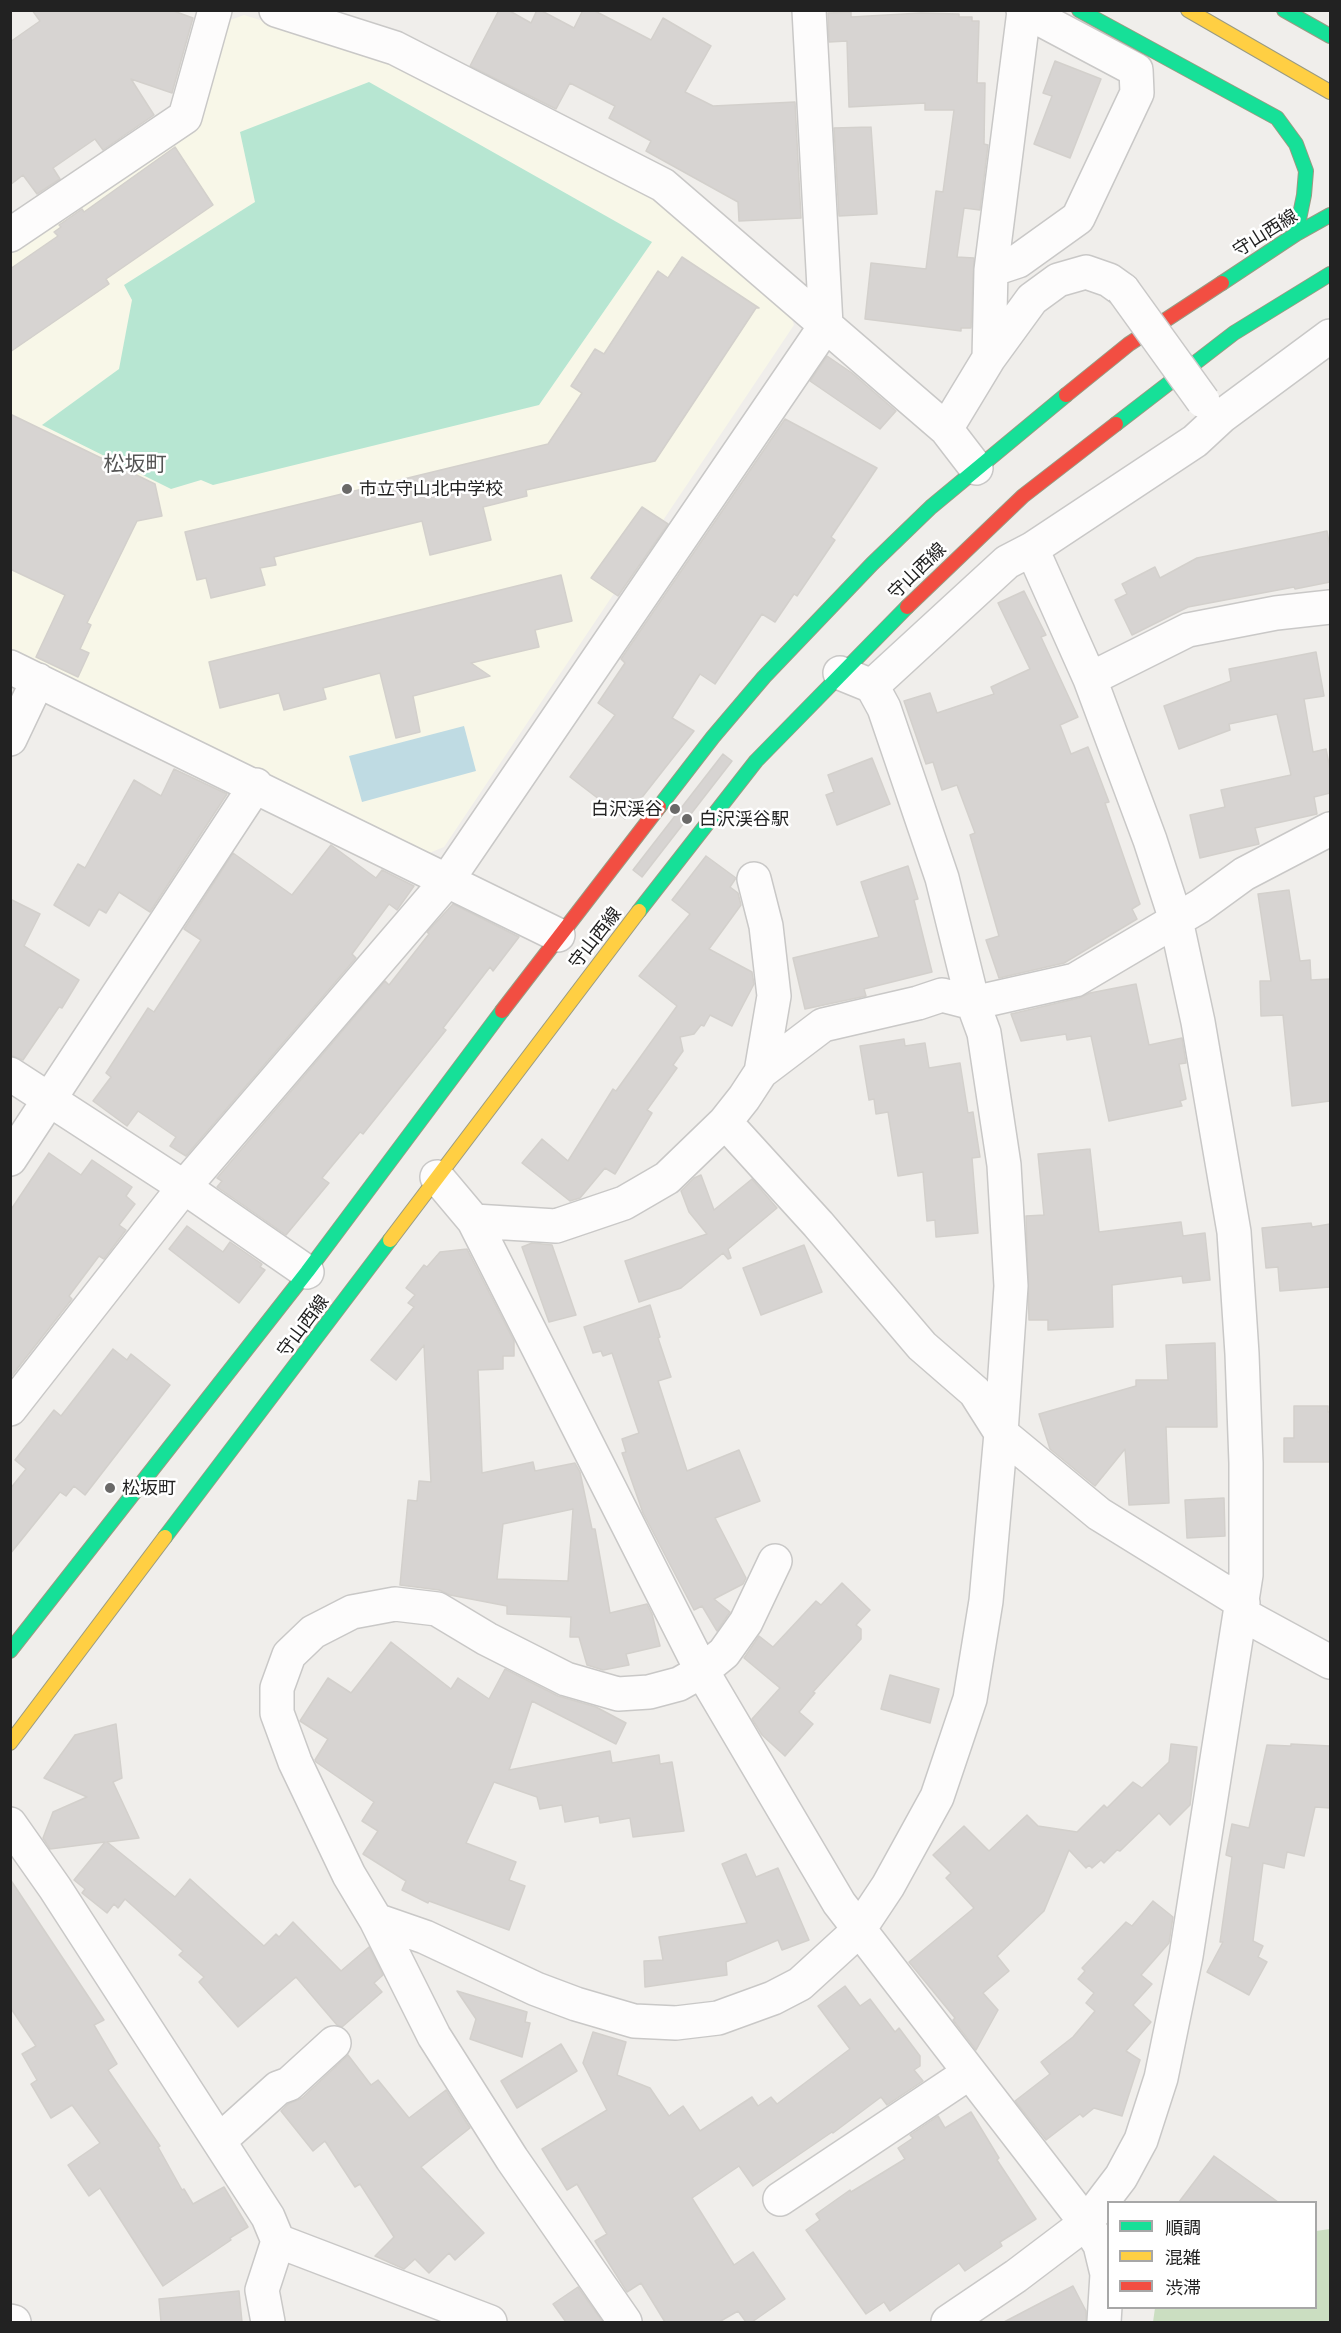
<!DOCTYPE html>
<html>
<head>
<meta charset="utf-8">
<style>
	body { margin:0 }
	#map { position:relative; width:1341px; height:2333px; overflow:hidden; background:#f0eeeb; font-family:Ubuntu,"Noto Sans JP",sans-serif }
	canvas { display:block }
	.frame { position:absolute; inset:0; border:12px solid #222; pointer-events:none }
	.legend { position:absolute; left:1107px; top:2201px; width:210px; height:108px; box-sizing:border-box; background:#fff; border:2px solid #a7a7a7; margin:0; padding:8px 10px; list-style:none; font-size:18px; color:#222 }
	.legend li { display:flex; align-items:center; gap:12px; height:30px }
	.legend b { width:30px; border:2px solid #a7a7a7 }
</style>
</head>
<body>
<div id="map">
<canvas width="1341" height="2333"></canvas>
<div class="frame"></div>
<ul class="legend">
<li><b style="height:8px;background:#16e098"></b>順調</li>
<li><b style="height:8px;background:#ffcf43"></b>混雑</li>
<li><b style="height:8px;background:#f24e42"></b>渋滞</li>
</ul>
</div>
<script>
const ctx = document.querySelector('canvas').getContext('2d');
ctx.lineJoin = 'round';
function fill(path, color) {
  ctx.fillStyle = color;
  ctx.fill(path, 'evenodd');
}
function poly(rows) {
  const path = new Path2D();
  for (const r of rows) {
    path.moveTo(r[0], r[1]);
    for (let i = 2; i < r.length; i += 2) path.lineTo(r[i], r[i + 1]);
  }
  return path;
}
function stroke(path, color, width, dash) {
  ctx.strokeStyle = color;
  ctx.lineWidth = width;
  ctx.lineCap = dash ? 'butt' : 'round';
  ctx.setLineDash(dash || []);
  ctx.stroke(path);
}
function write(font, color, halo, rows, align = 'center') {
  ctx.font = font + ' Ubuntu,"Noto Sans JP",sans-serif';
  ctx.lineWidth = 5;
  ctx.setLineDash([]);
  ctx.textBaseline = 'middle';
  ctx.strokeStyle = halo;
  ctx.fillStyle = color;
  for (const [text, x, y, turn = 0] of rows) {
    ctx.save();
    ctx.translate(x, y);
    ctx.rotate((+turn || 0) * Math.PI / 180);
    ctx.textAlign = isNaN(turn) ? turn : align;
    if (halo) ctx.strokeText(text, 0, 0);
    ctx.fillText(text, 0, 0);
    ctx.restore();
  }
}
fill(poly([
	[244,15,394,62,658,197,787,305,794,325,444,847,424,855,11,653,10,248,194,124,225,22]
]), '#f8f7e8');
fill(poly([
	[1330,2229,1330,2322,1153,2322,1155,2308,1316,2308,1316,2231]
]), '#cbdec1');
fill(poly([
	[369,82,652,242,539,405,213,485,201,480,171,489,42,425,119,369,132,300,124,285,255,202,240,132]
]), '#b7e6d2');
fill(poly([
	[464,726,476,771,362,802,349,756]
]), '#bfdbe3');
const building = poly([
	[32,10,171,10,193,18,172,93,131,79,154,115,103,150,95,139,53,168,60,179,37,194,23,175,10,185,10,42,40,21,32,10],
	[499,10,508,10,531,23,537,10,540,10,574,28,583,10,593,10,651,40,663,18,711,46,685,92,713,106,795,102,801,218,739,221,738,202,646,151,651,141,609,118,615,106,570,83,556,109,470,66,499,10],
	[851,12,851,17,921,13,959,14,959,17,972,17,972,21,979,21,977,83,985,83,984,144,988,145,980,210,964,208,957,257,974,258,971,328,961,328,961,331,865,319,871,263,926,269,936,191,943,192,954,110,925,110,925,103,849,107,847,41,829,42,828,13,851,12],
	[1055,61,1101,79,1070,158,1034,144,1052,96,1043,93,1055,61],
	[871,127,877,214,839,216,834,128,871,127],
	[175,147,213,205,106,279,109,284,10,352,10,269,58,236,54,232,61,227,59,225,82,209,84,212,175,147],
	[682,257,759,308,756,308,655,461,526,490,527,496,483,507,491,540,430,555,422,521,274,557,276,565,260,568,265,585,211,598,206,578,197,580,185,532,548,444,582,393,571,386,595,349,604,354,658,271,668,278,682,257],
	[827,356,852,373,896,411,880,429,810,381,827,356],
	[10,414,155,484,162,516,137,521,87,623,91,625,80,649,89,653,78,677,36,657,65,595,10,569,10,414],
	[785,419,877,468,831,537,835,540,797,596,794,594,775,622,762,614,715,684,700,674,672,718,694,731,625,819,570,777,615,715,598,703,625,663,621,659,785,419],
	[642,507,668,524,618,596,591,578,642,507],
	[1327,531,1330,548,1330,582,1295,589,1294,587,1188,607,1132,635,1115,600,1127,594,1122,584,1155,567,1160,578,1197,558,1327,531],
	[561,575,572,621,535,630,539,647,471,663,490,676,413,696,420,732,396,738,380,673,323,688,326,699,284,710,279,693,220,708,209,662,561,575],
	[1024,591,1046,635,1041,637,1078,717,1060,725,1071,754,1088,747,1109,802,1105,803,1140,904,1132,909,1137,919,1064,963,999,978,986,940,999,936,970,835,975,833,957,785,942,790,933,762,926,764,904,701,930,693,937,713,994,694,991,687,1030,669,998,603,1024,591],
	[1316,652,1324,696,1304,699,1313,752,1326,749,1330,769,1330,793,1314,797,1317,814,1255,828,1259,844,1200,858,1190,815,1225,807,1221,790,1291,775,1277,714,1229,724,1230,730,1179,749,1164,706,1231,681,1229,669,1316,652],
	[723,754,732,761,642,877,633,870,723,754],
	[872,758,890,804,837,825,826,795,834,792,828,775,872,758],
	[174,769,227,794,150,912,119,892,106,913,99,909,89,926,54,905,78,864,85,868,134,780,161,796,174,769],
	[331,845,376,878,382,870,414,886,397,910,389,904,352,954,356,958,186,1156,170,1146,176,1137,138,1111,127,1126,93,1101,111,1077,106,1073,148,1008,154,1012,201,940,184,929,233,853,292,895,331,845],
	[706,856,736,878,730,887,738,893,741,905,709,949,752,972,754,984,732,1026,710,1015,704,1026,701,1025,694,1034,680,1037,683,1051,673,1065,677,1068,647,1110,652,1113,615,1174,605,1168,580,1198,570,1201,522,1163,542,1139,568,1161,613,1089,616,1091,677,1006,639,976,690,914,672,900,706,856],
	[908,866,918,899,914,900,932,972,864,989,866,996,805,1009,793,958,879,937,861,882,908,866],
	[1289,890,1300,961,1310,960,1311,980,1330,979,1330,1101,1292,1106,1283,1015,1261,1016,1260,981,1271,981,1258,894,1289,890],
	[10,899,40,914,24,946,79,980,62,1008,59,1007,23,1060,10,1055,10,899],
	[453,904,519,937,493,971,490,967,443,1028,446,1030,363,1134,360,1132,322,1178,329,1183,286,1235,217,1187,222,1181,217,1178,385,981,389,985,429,934,427,932,453,904],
	[1136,984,1149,1045,1182,1038,1186,1063,1179,1064,1186,1099,1180,1101,1182,1106,1109,1121,1091,1036,1067,1040,1066,1034,1021,1041,1011,1014,1079,998,1090,993,1136,984],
	[904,1039,905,1046,925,1043,929,1068,960,1063,968,1113,973,1112,980,1157,972,1158,978,1233,936,1237,935,1220,927,1221,923,1172,898,1176,888,1112,876,1114,874,1099,869,1100,860,1046,904,1039],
	[1090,1149,1099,1232,1181,1222,1183,1236,1205,1233,1210,1280,1183,1283,1182,1276,1112,1285,1113,1327,1048,1330,1048,1320,1029,1320,1026,1216,1044,1215,1038,1154,1090,1149],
	[49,1153,81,1175,92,1160,132,1187,126,1196,135,1204,119,1225,126,1230,104,1259,99,1256,69,1296,72,1299,10,1378,10,1211,49,1153],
	[701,1175,714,1210,752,1179,777,1208,728,1249,731,1258,728,1259,723,1253,681,1288,639,1302,625,1261,707,1234,689,1212,681,1191,694,1178,701,1175],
	[1311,1223,1312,1227,1330,1224,1330,1287,1280,1291,1278,1267,1266,1268,1262,1228,1311,1223],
	[187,1226,223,1252,230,1242,262,1264,260,1267,265,1270,239,1303,169,1249,187,1226],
	[532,1243,552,1245,576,1315,549,1322,522,1247,532,1243],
	[804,1245,822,1292,761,1315,743,1268,804,1245],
	[467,1249,514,1341,514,1356,503,1356,503,1369,478,1370,482,1473,533,1462,535,1471,575,1463,580,1472,592,1529,595,1529,610,1613,647,1604,652,1614,660,1646,626,1654,629,1665,603,1670,587,1665,579,1637,570,1637,571,1617,507,1614,507,1606,450,1595,439,1590,400,1585,408,1500,417,1501,419,1481,431,1482,424,1345,396,1380,371,1360,414,1307,408,1303,415,1295,406,1288,424,1265,427,1267,440,1252,467,1249],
	[573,1509,568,1581,497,1579,503,1524,573,1509],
	[650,1305,660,1337,658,1338,671,1377,658,1381,687,1471,739,1450,760,1501,715,1518,746,1578,743,1584,714,1599,730,1612,717,1631,702,1606,694,1610,643,1513,622,1453,626,1452,622,1439,639,1433,612,1353,603,1356,601,1351,593,1353,584,1327,650,1305],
	[1215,1343,1217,1427,1166,1427,1169,1503,1129,1505,1125,1449,1095,1486,1050,1449,1039,1414,1136,1386,1136,1380,1168,1380,1166,1345,1215,1343],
	[113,1349,127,1360,131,1354,170,1385,85,1495,74,1486,66,1496,60,1492,10,1554,10,1489,26,1469,15,1460,54,1410,61,1416,113,1349],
	[1294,1406,1328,1406,1328,1412,1330,1412,1330,1462,1284,1462,1284,1438,1294,1438,1294,1406],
	[1224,1498,1225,1536,1187,1538,1185,1500,1224,1498],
	[842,1583,870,1610,856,1625,861,1629,861,1639,813,1692,815,1693,799,1712,813,1724,785,1756,762,1735,752,1719,780,1688,744,1658,759,1636,773,1647,816,1601,821,1605,842,1583],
	[391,1642,451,1689,458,1678,489,1699,505,1669,558,1696,596,1707,626,1723,616,1744,532,1701,509,1770,610,1751,612,1763,659,1755,660,1764,672,1762,684,1831,633,1837,630,1818,600,1823,599,1816,565,1822,562,1805,540,1809,537,1797,494,1782,466,1843,516,1862,509,1880,525,1886,509,1930,429,1901,428,1903,402,1890,406,1881,363,1854,378,1831,362,1821,374,1802,316,1762,315,1760,328,1739,300,1721,328,1678,351,1693,391,1642],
	[890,1675,939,1689,930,1723,881,1709,890,1675],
	[116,1724,122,1778,113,1782,139,1838,107,1842,175,1897,190,1879,264,1946,276,1934,279,1937,293,1922,341,1971,369,1947,383,1975,374,1983,382,1992,342,2027,337,2025,296,1977,238,2027,199,1982,204,1977,179,1955,183,1951,125,1899,118,1908,114,1904,107,1913,82,1893,85,1889,74,1880,105,1842,50,1849,43,1838,53,1812,87,1797,44,1778,75,1735,116,1724],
	[1171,1744,1197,1747,1190,1805,1170,1825,1159,1813,1120,1851,1117,1850,1104,1863,1101,1860,1092,1868,1089,1865,1086,1868,1069,1850,1044,1911,997,1956,1009,1971,983,1993,998,2010,976,2050,953,2020,955,2018,909,1962,974,1908,946,1878,951,1873,933,1855,964,1826,989,1851,1027,1815,1038,1826,1077,1832,1104,1805,1107,1808,1133,1782,1142,1788,1169,1762,1171,1744],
	[1291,1744,1330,1746,1330,1808,1315,1807,1304,1856,1287,1852,1284,1868,1263,1863,1253,1941,1263,1946,1258,1957,1267,1962,1249,1995,1207,1972,1223,1942,1220,1942,1232,1857,1226,1855,1232,1824,1249,1828,1267,1745,1291,1746,1291,1744],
	[746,1854,756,1877,778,1868,809,1940,782,1950,778,1940,726,1962,727,1975,645,1987,644,1961,663,1960,659,1937,747,1923,722,1864,746,1854],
	[10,1879,104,2020,94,2025,117,2064,108,2070,160,2146,158,2147,182,2190,184,2189,193,2204,224,2187,248,2227,230,2238,231,2240,163,2286,100,2188,89,2196,68,2165,100,2143,72,2105,51,2118,31,2084,37,2080,22,2054,36,2046,10,2007,10,1879],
	[1153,1901,1173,1917,1169,1943,1141,1975,1152,1984,1133,2005,1151,2022,1126,2051,1140,2060,1122,2116,1094,2108,1083,2117,1080,2114,1046,2140,1015,2101,1050,2074,1041,2062,1073,2037,1095,2011,1086,2003,1094,1993,1078,1979,1085,1971,1082,1968,1126,1922,1132,1926,1153,1901],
	[845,1986,860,2006,870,1999,895,2032,899,2028,920,2056,920,2066,914,2070,923,2081,887,2105,881,2097,833,2133,832,2132,753,2186,739,2166,692,2198,734,2265,753,2252,785,2299,752,2322,746,2322,738,2311,719,2322,665,2322,641,2283,627,2292,595,2241,607,2234,577,2184,567,2190,542,2149,607,2110,583,2063,593,2032,626,2042,617,2075,650,2088,669,2116,683,2106,700,2131,752,2097,758,2106,771,2097,777,2104,850,2049,818,2006,845,1986],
	[457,1991,527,2012,525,2022,530,2023,522,2057,470,2039,476,2019,457,1991],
	[561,2044,577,2071,517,2108,501,2081,561,2044],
	[348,2055,371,2085,378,2080,409,2118,446,2090,470,2128,421,2167,484,2233,455,2260,449,2253,429,2273,415,2259,404,2269,375,2256,394,2237,360,2184,355,2187,325,2141,313,2151,281,2111,288,2104,302,2098,348,2055],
	[971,2112,999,2158,997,2160,1036,2219,1000,2242,1002,2246,965,2271,959,2263,890,2311,884,2302,866,2314,806,2230,820,2220,816,2214,850,2190,851,2192,905,2159,898,2148,913,2138,910,2135,938,2116,945,2128,971,2112],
	[1214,2156,1278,2202,1179,2202,1214,2156],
	[1073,2286,1086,2311,1086,2322,1004,2322,1073,2286],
	[578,2287,603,2322,566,2322,553,2304,578,2287],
	[239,2291,242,2322,161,2322,159,2299,239,2291]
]);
fill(building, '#d7d4d2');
stroke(building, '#d3d0cc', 1.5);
const street = poly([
	[276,10,395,48,663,185,946,429,976,468],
	[10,235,185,117,215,10],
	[991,270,1024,11],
	[989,358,991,270,1018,261,1078,218,1137,93,1136,70,1023,10],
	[946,429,989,358,1032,299,1058,280,1086,272,1109,280,1123,290],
	[10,667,558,935],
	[1090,679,1188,630,1276,613,1330,607],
	[872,686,1007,562,1032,549,1195,441,1222,416,1330,336],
	[10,739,38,680],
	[754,879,766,926,774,996,761,1072],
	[10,1074,184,1187,307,1272],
	[725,1122,818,1224,922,1346,975,1392,1001,1433,1099,1514,1243,1603],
	[10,1159,256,785],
	[437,1177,474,1221,702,1671,839,1903,1086,2223,1100,2245,1107,2274,1104,2322],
	[474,1221,556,1226,624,1203,667,1178,725,1122,744,1098,761,1072,823,1025,918,1003,942,995,973,1003,1075,980,1200,906,1244,874,1330,829],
	[10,1409,184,1187,446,882,826,325,809,10],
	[1240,1613,1330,1662],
	[10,1824,55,1888,268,2217,278,2241,262,2290,268,2322],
	[376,1920,349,1875,295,1762,277,1713,277,1688,289,1655,313,1632,352,1612,395,1604,437,1609,487,1639,566,1679,618,1694,649,1692,679,1684,702,1671,724,1653,746,1622,775,1561],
	[219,2141,278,2088,289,2084,334,2043],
	[780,2199,969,2073],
	[278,2241,490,2322],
	[10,2321,14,2322],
	[625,2322,512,2159,434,2036,376,1920,425,1937,536,1989,576,2004,634,2021,676,2023,718,2018,773,1998,800,1984,858,1931,888,1886,937,1797,970,1699,986,1601,1001,1433,1011,1286,1004,1165,984,1033,973,1003,942,878,884,708,872,686,840,673],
	[948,2322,1016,2276,1086,2223,1121,2177,1141,2140,1161,2078,1186,1956,1246,1575,1246,1463,1242,1354,1234,1232,1198,1022,1176,920,1150,840,1090,679,1032,549]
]);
const fast = poly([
	[1079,10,1277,118,1296,144,1306,171,1304,195,1296,234],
	[1284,10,1330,36],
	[1222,283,1296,234,1330,215],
	[1116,424,1234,333,1330,274],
	[659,807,713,737,764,677,872,564,931,507,1066,395],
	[639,911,756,761,907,607],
	[165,1537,390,1240],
	[10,1651,307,1272,502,1011]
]);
const slow = poly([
	[1188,10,1330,92],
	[390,1240,639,911],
	[10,1743,165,1537]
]);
const jam = poly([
	[1066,395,1129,344,1222,283],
	[907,607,1023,496,1116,424],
	[502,1011,659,807]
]);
stroke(street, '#c9c8c7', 36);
stroke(fast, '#999a82', 16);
stroke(slow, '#999a82', 16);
stroke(jam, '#999a82', 16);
stroke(street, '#fdfcfc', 33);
stroke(fast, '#16e098', 14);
stroke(slow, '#ffcf43', 14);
stroke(jam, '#f24e42', 14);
const streetBridge = poly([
	[1123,290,1203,401]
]);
stroke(streetBridge, '#c9c8c7', 36, []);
stroke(streetBridge, '#fdfcfc', 33);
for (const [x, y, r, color] of [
	[347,489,6,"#6a6968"],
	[675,809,6,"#6a6968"],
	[687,819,6,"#6a6968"],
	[110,1488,6,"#6a6968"]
]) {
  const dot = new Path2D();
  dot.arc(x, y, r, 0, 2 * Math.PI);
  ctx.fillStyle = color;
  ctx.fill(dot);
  stroke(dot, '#fff', 2);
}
write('18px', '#222', '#fff', [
	["守山西線",1265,233,-32],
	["守山西線",917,571,-44],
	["守山西線",595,938,-52],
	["守山西線",303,1326,-53]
]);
write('18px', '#222', '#fff', [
	["市立守山北中学校",359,489],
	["白沢渓谷",663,809,"right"],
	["白沢渓谷駅",699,819],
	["松坂町",122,1488]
], 'left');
write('21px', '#555', '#fff', [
	["松坂町",135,464]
]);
</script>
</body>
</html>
